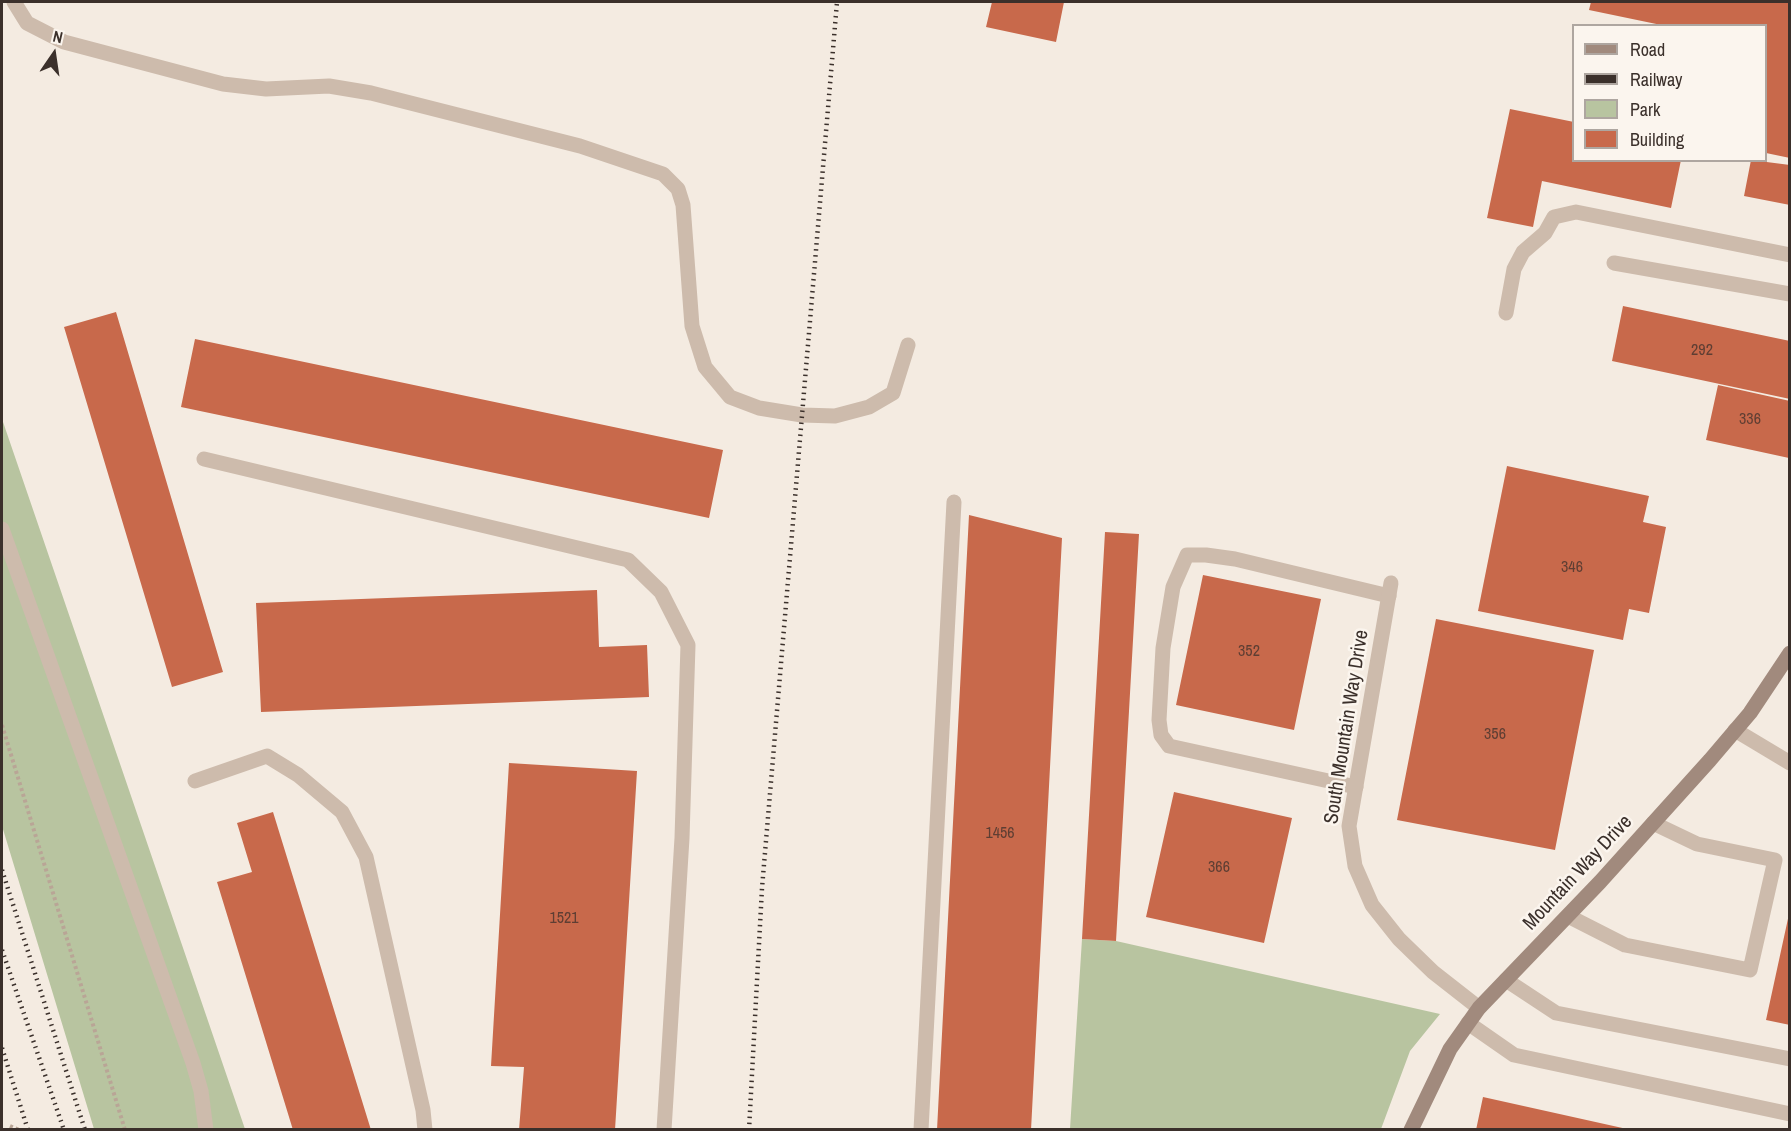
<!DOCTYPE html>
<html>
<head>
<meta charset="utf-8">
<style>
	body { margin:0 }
	#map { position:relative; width:1791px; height:1131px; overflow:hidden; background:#f4ebe1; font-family:"Archivo Narrow",sans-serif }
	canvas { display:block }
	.frame { position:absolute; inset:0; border:3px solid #3b302b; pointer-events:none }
	.legend { position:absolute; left:1572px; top:24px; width:195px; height:138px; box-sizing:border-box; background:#fbf5ee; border:2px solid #aea6a0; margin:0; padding:8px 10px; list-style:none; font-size:18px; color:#3b302b }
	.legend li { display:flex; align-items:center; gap:12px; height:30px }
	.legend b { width:30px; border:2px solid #aea6a0 }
	.north { position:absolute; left:24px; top:24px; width:60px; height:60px; -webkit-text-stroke:4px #fbf5ee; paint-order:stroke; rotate:13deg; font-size:16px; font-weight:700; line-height:24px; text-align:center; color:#3b302b }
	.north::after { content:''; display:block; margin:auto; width:21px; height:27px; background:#3b302b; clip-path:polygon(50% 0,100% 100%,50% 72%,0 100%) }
</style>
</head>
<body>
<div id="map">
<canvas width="1791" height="1131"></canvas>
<div class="frame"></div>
<ul class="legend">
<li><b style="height:8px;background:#a18a7d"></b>Road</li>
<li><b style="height:8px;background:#3b302b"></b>Railway</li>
<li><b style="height:16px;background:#b8c4a0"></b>Park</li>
<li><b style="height:16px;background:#c8694b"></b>Building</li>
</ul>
<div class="north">N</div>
</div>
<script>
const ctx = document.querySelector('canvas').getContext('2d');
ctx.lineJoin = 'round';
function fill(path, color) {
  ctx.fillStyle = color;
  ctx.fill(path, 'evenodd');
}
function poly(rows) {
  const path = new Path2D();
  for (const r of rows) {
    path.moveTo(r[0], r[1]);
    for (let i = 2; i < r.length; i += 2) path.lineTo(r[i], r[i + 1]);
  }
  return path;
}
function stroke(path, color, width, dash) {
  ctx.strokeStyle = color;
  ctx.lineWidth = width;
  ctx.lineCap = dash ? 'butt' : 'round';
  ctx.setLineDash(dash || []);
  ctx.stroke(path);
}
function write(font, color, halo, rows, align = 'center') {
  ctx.font = font + ' "Archivo Narrow",sans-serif';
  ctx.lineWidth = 5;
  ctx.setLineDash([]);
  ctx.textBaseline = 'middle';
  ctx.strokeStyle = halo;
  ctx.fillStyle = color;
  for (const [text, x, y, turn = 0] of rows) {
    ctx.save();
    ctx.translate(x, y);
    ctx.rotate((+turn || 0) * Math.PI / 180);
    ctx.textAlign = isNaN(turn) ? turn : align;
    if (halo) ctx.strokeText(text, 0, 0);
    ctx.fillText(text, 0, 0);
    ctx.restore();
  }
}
fill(poly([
	[2,419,245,1129,94,1129,2,826],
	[1082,939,1116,941,1440,1014,1410,1051,1381,1129,1070,1129]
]), '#b8c4a0');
fill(poly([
	[992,2,1064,2,1056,42,986,27],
	[1591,2,1790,2,1790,158,1766,153,1766,26,1666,26,1589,10],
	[1510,109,1574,122,1574,160,1681,160,1671,208,1542,181,1533,227,1487,218],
	[1751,160,1790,165,1790,205,1744,196],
	[1623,306,1790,341,1790,399,1612,361],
	[116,312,223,672,172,687,64,327],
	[195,339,723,450,709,518,181,407],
	[1718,385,1790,401,1789,458,1706,440],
	[1507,466,1649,496,1643,522,1666,527,1649,613,1629,609,1623,640,1478,611],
	[969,515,1062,538,1031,1130,937,1130],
	[1105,532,1139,534,1116,941,1082,939],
	[1203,575,1321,599,1294,730,1176,705],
	[597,590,599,647,647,645,649,697,261,712,256,603],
	[1436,619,1594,650,1555,850,1397,820],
	[509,763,637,771,615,1130,519,1130,524,1067,491,1066],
	[1174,792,1292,818,1264,943,1146,917],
	[273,812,371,1130,293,1130,217,882,252,872,237,823],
	[1789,914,1790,914,1790,1025,1766,1020],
	[1483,1097,1627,1129,1627,1130,1476,1130]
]), '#c8694b');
stroke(poly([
	[2,725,125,1130],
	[10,1126,19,1130]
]), '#b9a596', 4, [3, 3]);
stroke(poly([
	[14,2,27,23,64,42,223,84,266,89,329,86,371,93,580,146,663,174,678,189,683,205,692,326,705,367,730,397,759,408,802,415,835,416,869,407,893,393,908,345],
	[1614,263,1790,294],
	[1506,313,1514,269,1523,252,1545,233,1554,217,1576,212,1790,255],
	[204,459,628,560,661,592,688,645,682,838,664,1130],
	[2,529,193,1063,201,1091,206,1130],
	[1735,730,1790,763],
	[195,781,267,756,298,775,342,812,366,857,423,1110,425,1130],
	[1356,787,1169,746,1161,735,1159,720,1163,648,1173,587,1187,555,1206,555,1235,559,1389,596],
	[1568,916,1625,945,1750,970,1775,860,1697,844,1653,823],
	[1506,980,1556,1013,1790,1059],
	[1468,1023,1514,1055,1790,1114],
	[921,1130,954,502]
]), '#cdbbac', 15);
stroke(poly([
	[1391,583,1349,826,1355,866,1372,905,1399,939,1433,972,1479,1008]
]), '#cdbbac', 15);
stroke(poly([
	[1411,1130,1450,1049,1479,1008,1600,882,1710,760,1750,713,1790,653]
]), '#a18a7d', 15);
stroke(poly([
	[2,870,85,1130],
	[2,950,64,1130],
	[2,1048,28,1130],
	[749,1130,762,888,837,2]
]), '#3b302b', 4.5, [1.5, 4.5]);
write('16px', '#5e3e33', null, [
	["292",1702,351],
	["336",1750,420],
	["346",1572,568],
	["352",1249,652],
	["356",1495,735],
	["1456",1000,834],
	["366",1219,868],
	["1521",564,919]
]);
write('20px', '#3b302b', '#fbf5ee', [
	["South Mountain Way Drive",1347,727,-81],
	["Mountain Way Drive",1578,873,-47]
]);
</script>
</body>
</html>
